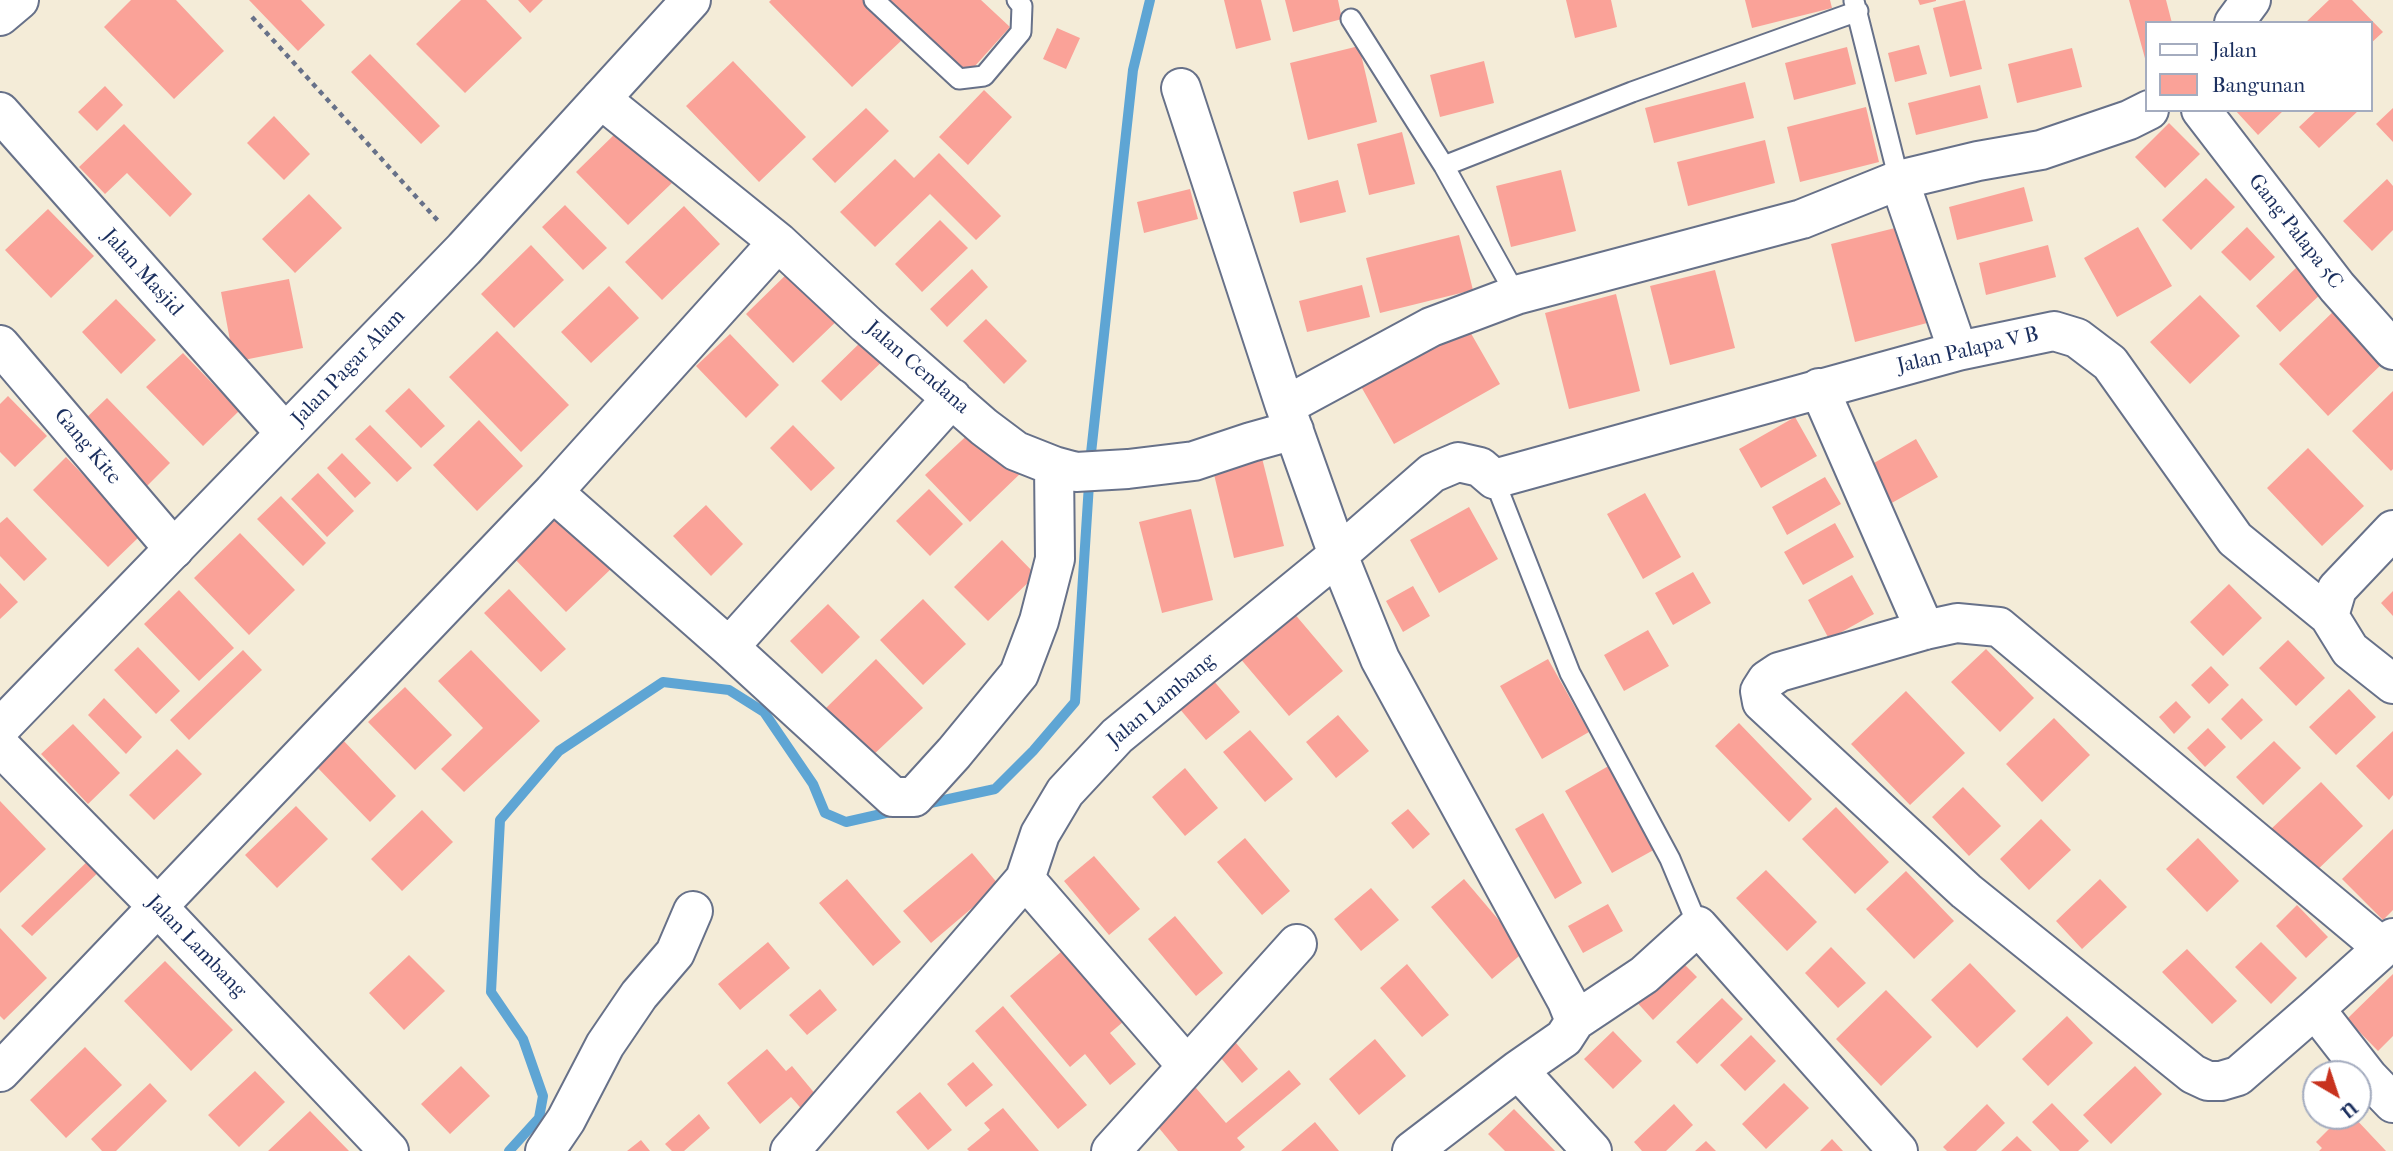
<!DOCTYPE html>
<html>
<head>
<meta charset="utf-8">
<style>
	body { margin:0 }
	#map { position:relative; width:2393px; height:1151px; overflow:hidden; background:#f4ecd8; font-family:"IM FELL French Canon",serif }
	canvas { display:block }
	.legend { position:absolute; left:2145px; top:21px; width:228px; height:91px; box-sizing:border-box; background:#fff; border:2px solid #a4acbf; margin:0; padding:9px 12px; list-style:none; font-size:21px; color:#1b2f5e }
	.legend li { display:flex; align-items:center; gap:14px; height:35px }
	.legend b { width:35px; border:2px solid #a4acbf }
	.north { position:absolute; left:2302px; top:1060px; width:70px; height:70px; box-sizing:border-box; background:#fff; border:2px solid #a4acbf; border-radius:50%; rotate:141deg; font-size:19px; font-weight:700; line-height:28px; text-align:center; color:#1b2f5e }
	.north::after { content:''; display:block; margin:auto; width:24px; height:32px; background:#c8321e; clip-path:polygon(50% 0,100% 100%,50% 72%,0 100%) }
</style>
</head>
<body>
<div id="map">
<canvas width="2393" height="1151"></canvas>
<ul class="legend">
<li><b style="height:9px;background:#fff"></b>Jalan</li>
<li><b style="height:19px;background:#faa298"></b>Bangunan</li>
</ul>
<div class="north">U</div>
</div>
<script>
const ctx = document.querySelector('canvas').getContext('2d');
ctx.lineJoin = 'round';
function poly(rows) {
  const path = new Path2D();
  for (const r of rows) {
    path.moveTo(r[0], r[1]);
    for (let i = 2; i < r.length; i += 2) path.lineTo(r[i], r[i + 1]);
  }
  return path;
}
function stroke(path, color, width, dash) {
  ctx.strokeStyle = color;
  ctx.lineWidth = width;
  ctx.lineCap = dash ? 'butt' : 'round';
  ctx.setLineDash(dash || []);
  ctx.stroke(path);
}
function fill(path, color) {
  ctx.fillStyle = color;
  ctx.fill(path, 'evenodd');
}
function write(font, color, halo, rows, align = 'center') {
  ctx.font = font + ' "IM FELL French Canon",serif';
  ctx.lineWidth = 6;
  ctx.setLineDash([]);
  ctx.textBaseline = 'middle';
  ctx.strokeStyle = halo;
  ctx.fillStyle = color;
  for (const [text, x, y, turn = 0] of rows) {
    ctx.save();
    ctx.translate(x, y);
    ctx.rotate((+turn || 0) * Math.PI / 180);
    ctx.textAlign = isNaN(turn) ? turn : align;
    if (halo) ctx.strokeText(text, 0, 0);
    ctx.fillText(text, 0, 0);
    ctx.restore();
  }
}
stroke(poly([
	[921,805,995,789,1033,751,1075,702,1091,453,1133,70,1150,0],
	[509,1151,539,1118,543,1096,523,1039,491,992,500,820,559,751,663,682,729,690,764,712,813,784,825,813,846,822,899,810]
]), '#5ea5d4', 10);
fill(poly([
	[131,0,176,0,224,51,174,99,104,27],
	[249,0,301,0,325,25,298,51],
	[461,0,486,0,522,38,465,93,416,44],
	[518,0,543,0,530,13],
	[771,0,863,0,902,40,852,87,769,2],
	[882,0,981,0,1010,27,966,76],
	[1224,0,1261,0,1271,40,1236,49],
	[1285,0,1338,0,1342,19,1293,32],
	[1566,0,1611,0,1617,27,1575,38],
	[1745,0,1830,0,1832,8,1752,28],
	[1918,0,1936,0,1936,1,1920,5],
	[1965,0,1982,69,1950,77,1933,8],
	[2129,0,2166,0,2172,23,2146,23,2146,62],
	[2329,0,2352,0,2383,32,2370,44,2370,23,2305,23],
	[1057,28,1080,38,1066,69,1043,59],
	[1919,45,1927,74,1895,82,1888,53],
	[1359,46,1377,122,1308,140,1290,63],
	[1847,47,1856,84,1794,100,1785,63],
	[2072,48,2082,87,2017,103,2008,64],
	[370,54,440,126,421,144,351,72],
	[733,61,806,137,759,182,686,106],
	[1484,61,1494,103,1440,117,1430,75],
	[1745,82,1754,118,1654,143,1645,108],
	[1980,85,1988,118,1916,135,1908,103],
	[105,86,123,105,97,131,78,112],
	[984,90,1012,117,968,165,939,137],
	[1866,107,1879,162,1800,182,1787,127],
	[866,108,889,131,835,183,812,159],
	[2393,108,2393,142,2376,124],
	[2235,110,2284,110,2258,135],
	[2317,110,2359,110,2319,148,2299,127],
	[274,116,310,154,284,180,247,143],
	[2169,123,2200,154,2165,188,2135,157],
	[124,124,192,194,170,217,127,173,105,194,79,167],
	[620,129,672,183,628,225,576,172],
	[1402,132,1415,184,1369,195,1357,144],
	[1765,140,1775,183,1688,206,1677,162],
	[939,153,1001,216,976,240,930,194,875,247,840,212,895,159,914,178],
	[1561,170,1576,231,1511,247,1496,186],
	[2206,178,2235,207,2191,250,2162,220],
	[2387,179,2393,186,2393,230,2372,251,2343,221],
	[1338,180,1346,212,1300,223,1293,192],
	[2024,187,2033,221,1957,240,1949,207],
	[1190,189,1198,219,1144,233,1137,202],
	[309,194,342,228,295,273,262,239],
	[565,205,607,248,583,270,542,227],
	[684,206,720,244,662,300,625,262],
	[48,209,94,256,51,298,5,250],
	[940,220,968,248,922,292,895,264],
	[1903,226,1927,323,1855,342,1831,244],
	[2138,227,2172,286,2117,317,2084,258],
	[2247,227,2275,257,2250,281,2221,252],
	[1459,235,1473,290,1380,313,1366,258],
	[531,245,564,280,514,328,481,294],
	[2048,245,2056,277,1986,295,1979,263],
	[795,266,843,315,793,363,746,314],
	[2297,267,2322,293,2280,332,2256,306],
	[972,269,988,287,947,327,930,309],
	[1715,270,1735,348,1670,365,1650,286],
	[289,279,303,348,234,362,221,292],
	[1362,285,1370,317,1307,332,1299,301],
	[609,286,639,318,591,363,561,332],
	[1616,294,1640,391,1569,409,1545,313],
	[2200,295,2240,336,2190,384,2150,342],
	[116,299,156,340,121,374,82,332],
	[2337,308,2386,360,2328,416,2279,364],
	[986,319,1027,361,1004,384,963,341],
	[1465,323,1500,384,1394,444,1359,383],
	[497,331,569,405,521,452,449,377],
	[730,334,779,385,746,418,696,366],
	[869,334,889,355,841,401,821,381],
	[183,353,239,411,203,446,146,387],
	[409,388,445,426,421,448,385,411],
	[2393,391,2393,469,2391,471,2352,431],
	[8,396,47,436,15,467,0,452,0,404],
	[107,398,170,463,146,487,83,421],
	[1795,417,1817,456,1761,488,1739,449],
	[479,420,523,466,477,511,433,465],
	[370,425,412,468,397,482,355,439],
	[793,425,835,468,811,491,770,448],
	[978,425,1023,471,970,522,925,475],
	[1916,439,1938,477,1881,509,1860,471],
	[2308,448,2364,506,2322,546,2267,488],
	[342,453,371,483,355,498,327,468],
	[1261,454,1284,546,1234,558,1212,466],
	[66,457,141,535,108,567,33,490],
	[318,473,354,511,327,537,291,499],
	[1825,477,1841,504,1787,535,1772,507],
	[929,489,963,524,930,556,896,521],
	[1645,493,1681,557,1643,579,1607,514],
	[281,496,326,543,303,566,257,519],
	[706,505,743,544,711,576,673,536],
	[1469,507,1498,559,1439,593,1410,540],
	[558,509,613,567,566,612,511,555],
	[1191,509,1213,600,1162,613,1139,522],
	[7,517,47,559,24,581,0,556,0,523],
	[1835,523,1854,557,1803,585,1784,552],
	[240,533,295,590,249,635,194,578],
	[1002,540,1036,575,988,621,954,587],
	[1693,572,1711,603,1673,625,1655,593],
	[1852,575,1874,614,1829,639,1808,600],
	[0,583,18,602,0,619],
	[2229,584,2262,618,2223,656,2190,622],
	[1413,586,1430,616,1403,632,1386,601],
	[509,589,566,649,541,672,484,613],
	[179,590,234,648,199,681,144,624],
	[2393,591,2393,616,2381,603],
	[923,599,966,644,923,685,880,640],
	[828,604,860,637,822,674,790,641],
	[1293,612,1343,671,1289,716,1239,657],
	[1648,630,1669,666,1624,691,1604,655],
	[2288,640,2325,678,2296,706,2259,668],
	[138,647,180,691,156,714,114,670],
	[1986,649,2034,698,2000,732,1951,682],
	[243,650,262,670,189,740,170,720],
	[471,650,540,721,464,792,441,769,483,728,438,681],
	[876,659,923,708,871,757,825,709],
	[1548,659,1589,732,1542,759,1500,686],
	[2211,666,2229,685,2209,704,2191,685],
	[1213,680,1240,712,1206,740,1179,708],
	[405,687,452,735,415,770,368,722],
	[2349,689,2376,717,2336,755,2309,727],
	[1906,691,1965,753,1910,805,1851,744],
	[104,698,142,737,126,754,88,715],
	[2242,698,2263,720,2241,740,2221,719],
	[2176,701,2191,717,2174,734,2159,717],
	[1338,715,1369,751,1336,778,1306,742],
	[2054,718,2090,755,2042,802,2006,764],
	[1739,723,1812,799,1789,822,1715,746],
	[73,724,120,773,88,804,41,754],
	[2208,728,2226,747,2205,767,2187,748],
	[1250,730,1293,779,1265,802,1223,752],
	[2393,731,2393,795,2389,800,2356,766],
	[342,739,396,796,370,822,315,765],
	[2274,741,2301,768,2263,805,2236,777],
	[177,749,202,774,154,820,129,795],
	[1612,764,1659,847,1612,873,1565,791],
	[1185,768,1218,808,1185,836,1152,797],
	[2321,782,2363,826,2312,875,2270,830],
	[1963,787,2001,826,1969,856,1932,817],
	[0,801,46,849,0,893],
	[296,806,328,839,277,888,245,855],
	[1836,807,1889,862,1855,894,1802,839],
	[1408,809,1430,834,1413,849,1391,823],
	[422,810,453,842,402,891,371,859],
	[1543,813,1582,883,1555,899,1515,829],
	[2041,819,2071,850,2029,890,2000,859],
	[2393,829,2393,910,2383,920,2342,879],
	[1245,838,1290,891,1262,915,1217,862],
	[2198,838,2239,881,2207,912,2166,869],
	[97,852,107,864,32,936,21,926],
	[972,853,999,885,931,943,903,911],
	[1094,856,1140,909,1109,935,1064,881],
	[1766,870,1817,922,1787,951,1736,898],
	[1906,871,1954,921,1914,959,1866,909],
	[847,879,901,942,873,966,819,903],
	[1464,879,1525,951,1492,979,1431,907],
	[2100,879,2127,907,2082,949,2056,921],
	[1371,888,1399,920,1361,951,1334,919],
	[1608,904,1623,931,1583,953,1568,926],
	[2297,905,2328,937,2306,958,2276,926],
	[1175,916,1223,973,1196,996,1148,939],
	[0,928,47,978,4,1020,0,1016],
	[768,942,790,968,740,1010,718,984],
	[2261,942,2297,978,2271,1004,2235,967],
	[1069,945,1130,1016,1110,1033,1136,1064,1110,1085,1085,1054,1070,1067,1010,996],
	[1831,947,1866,983,1838,1008,1805,973],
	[2187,949,2237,1001,2212,1024,2162,972],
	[409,955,445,991,404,1030,369,993],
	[1676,956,1697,977,1653,1020,1633,998],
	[165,961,233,1030,191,1071,124,1001],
	[1970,963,2016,1011,1977,1048,1931,1000],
	[1407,964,1449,1015,1422,1037,1380,988],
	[2393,974,2393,1036,2378,1051,2347,1019],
	[820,989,837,1010,807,1035,789,1015],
	[1886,990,1932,1037,1881,1086,1836,1039],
	[1722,998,1743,1019,1697,1064,1676,1042],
	[1003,1006,1087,1105,1058,1129,975,1031],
	[2067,1016,2093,1043,2048,1086,2022,1059],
	[1613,1031,1642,1061,1613,1089,1584,1059],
	[1751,1035,1776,1061,1745,1091,1720,1065],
	[1231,1037,1258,1069,1242,1083,1215,1051],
	[1375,1039,1406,1076,1359,1115,1329,1079],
	[85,1047,122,1085,66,1138,30,1100],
	[767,1049,786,1071,792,1066,821,1101,806,1114,791,1097,760,1124,727,1083],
	[973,1062,993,1085,966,1107,947,1084],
	[461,1066,490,1096,450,1134,421,1104],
	[2135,1066,2162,1094,2111,1144,2083,1115],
	[1289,1070,1301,1084,1237,1138,1245,1147,1240,1151,1178,1151,1149,1116,1190,1081,1226,1123],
	[255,1071,285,1102,239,1147,208,1115],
	[150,1083,167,1101,116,1151,102,1151,91,1139],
	[1784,1083,1809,1108,1766,1149,1742,1124],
	[920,1092,952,1130,928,1150,896,1112],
	[2052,1103,2089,1141,2078,1151,2060,1151,2032,1122],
	[1674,1104,1693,1125,1666,1151,1642,1151,1634,1142],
	[1987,1104,2005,1123,1976,1151,1947,1151,1943,1147],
	[1003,1108,1039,1151,969,1151,967,1149,990,1130,984,1123],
	[1514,1109,1555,1151,1505,1151,1488,1134],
	[310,1111,349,1151,268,1151],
	[699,1114,710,1128,684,1151,672,1151,665,1144],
	[2342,1116,2353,1116,2386,1151,2319,1151,2322,1148,2316,1142],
	[1315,1122,1339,1151,1281,1151],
	[2017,1136,2032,1151,2001,1151],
	[1832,1139,1843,1151,1820,1151],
	[641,1140,650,1151,627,1151],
	[1706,1141,1716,1151,1695,1151]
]), '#faa298');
const service = poly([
	[874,0,959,79,984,76,1021,32,1022,6,1017,0],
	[1854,1,1899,180],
	[1351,19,1444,166,1516,295],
	[1444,166,1632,92,1858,11],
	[1494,479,1570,673,1670,859,1698,926]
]);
const minor = poly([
	[0,16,19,0],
	[2234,23,2251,0],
	[1181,88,1285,406,1338,555,1380,659,1567,1001,1575,1021],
	[601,99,778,242,866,324,984,427,1016,451,1054,466,1076,472,1128,469,1194,461,1251,442,1294,430],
	[2201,110,2337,287,2393,350],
	[0,112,285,433],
	[1899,180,1958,351],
	[0,345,174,549],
	[1819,388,1925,630],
	[1285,406,1431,327,1516,295,1802,219,1899,180,1978,161,2041,150,2129,120,2149,110],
	[553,492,729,647,952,398],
	[2329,616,2337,589,2393,530],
	[729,647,893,797,914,797,954,753,1019,674,1039,621,1055,559,1054,466],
	[0,746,157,906,389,1151],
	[1025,879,1187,1066],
	[2383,948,1999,627,1957,623,1925,630,1779,672,1767,680,1760,691,1762,702,1966,891,2193,1074,2208,1081,2221,1081,2238,1076,2315,1009,2383,948,2393,938],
	[2315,1009,2368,1077,2393,1103],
	[1518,1070,1592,1151],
	[0,1072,553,492,778,242],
	[545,1151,566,1120,605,1045,639,995,675,953,693,911],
	[790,1151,1025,879,1040,834,1065,792,1117,736,1338,555,1432,473,1458,462,1480,467,1494,479,1958,351,2054,331,2077,338,2110,363,2235,539,2329,616,2350,650,2393,684],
	[1111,1151,1297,944],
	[1412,1151,1518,1070,1564,1038,1575,1021,1644,975,1698,926,1898,1151]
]);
const tertiary = poly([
	[0,728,464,249,691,0]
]);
stroke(service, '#677189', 23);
stroke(minor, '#677189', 42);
stroke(tertiary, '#677189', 42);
stroke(poly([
	[252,17,440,223]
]), '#677189', 4.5, [5, 5]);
stroke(service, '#fff', 19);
stroke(minor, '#fff', 38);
stroke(tertiary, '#fff', 38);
write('21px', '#1b2f5e', '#fff', [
	["Gang Palapa 5C",2295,232,52],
	["Jalan Masjid",142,273,48],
	["Jalan Palapa V B",1968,351,-13],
	["Jalan Pagar Alam",349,368,-46],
	["Jalan Cendana",917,368,41],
	["Gang Kite",87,447,50],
	["Jalan Lambang",1162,701,-40],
	["Jalan Lambang",196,947,46]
]);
</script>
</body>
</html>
